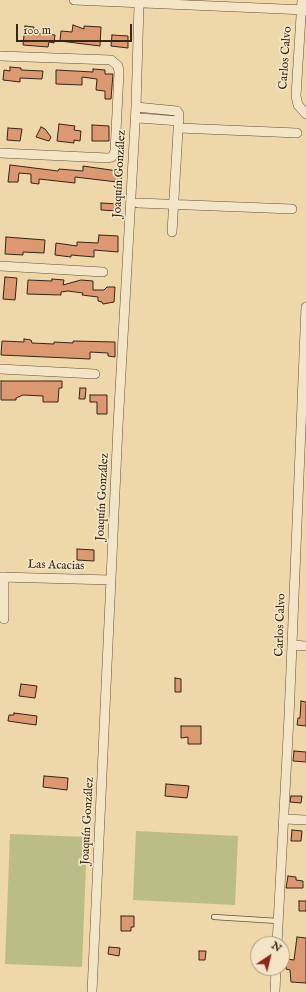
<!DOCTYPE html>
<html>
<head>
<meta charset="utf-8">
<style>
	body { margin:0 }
	#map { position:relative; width:306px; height:992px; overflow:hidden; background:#eed7a8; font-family:"IM FELL English",serif }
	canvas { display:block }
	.north { position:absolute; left:250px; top:936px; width:40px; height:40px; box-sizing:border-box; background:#f4e5c6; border:1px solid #a89980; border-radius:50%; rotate:35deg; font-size:11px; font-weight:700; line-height:16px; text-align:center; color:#352616 }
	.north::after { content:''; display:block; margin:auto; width:14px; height:18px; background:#8f2418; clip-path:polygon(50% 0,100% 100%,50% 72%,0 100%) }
	.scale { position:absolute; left:16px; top:24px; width:116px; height:18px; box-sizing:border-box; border:2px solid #352616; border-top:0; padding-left:5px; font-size:12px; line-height:14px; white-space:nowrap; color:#352616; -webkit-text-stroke:3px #f4e5c6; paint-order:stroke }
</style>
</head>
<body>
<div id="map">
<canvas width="306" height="992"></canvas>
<div class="north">N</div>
<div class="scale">100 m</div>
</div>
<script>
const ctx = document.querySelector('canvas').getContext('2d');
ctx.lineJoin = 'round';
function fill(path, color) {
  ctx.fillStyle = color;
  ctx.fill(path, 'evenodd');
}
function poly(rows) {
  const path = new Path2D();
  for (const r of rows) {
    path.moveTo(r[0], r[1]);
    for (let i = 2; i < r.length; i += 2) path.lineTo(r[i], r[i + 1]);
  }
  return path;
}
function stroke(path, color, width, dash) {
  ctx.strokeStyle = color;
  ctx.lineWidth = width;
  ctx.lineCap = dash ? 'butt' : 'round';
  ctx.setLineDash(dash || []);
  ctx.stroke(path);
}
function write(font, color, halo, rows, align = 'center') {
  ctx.font = font + ' "IM FELL English",serif';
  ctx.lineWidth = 3.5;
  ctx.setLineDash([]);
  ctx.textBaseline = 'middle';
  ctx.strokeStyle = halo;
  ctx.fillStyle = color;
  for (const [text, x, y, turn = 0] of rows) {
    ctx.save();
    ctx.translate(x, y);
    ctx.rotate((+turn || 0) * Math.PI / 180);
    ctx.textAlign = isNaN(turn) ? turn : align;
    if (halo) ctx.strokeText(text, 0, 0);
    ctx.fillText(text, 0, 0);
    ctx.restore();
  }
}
fill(poly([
	[136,831,238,836,235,905,133,900],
	[10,834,87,837,82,967,5,964]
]), '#babe86');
const building = poly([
	[73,25,84,29,84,26,101,27,100,46,60,41,61,31,72,32,73,25],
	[25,26,34,27,33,33,55,35,54,43,49,42,48,47,23,45,25,26],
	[112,35,128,36,128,48,111,46,112,35],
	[10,67,21,68,21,70,43,71,42,79,20,78,20,82,3,80,4,70,10,71,10,67],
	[93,69,105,70,105,74,113,74,111,99,105,99,105,91,96,90,97,79,82,77,82,85,56,84,56,70,93,72,93,69],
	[59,124,75,126,74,130,81,131,80,141,74,140,74,143,57,141,59,124],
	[92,125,109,126,109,141,92,141,92,125],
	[41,127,45,129,51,137,49,141,36,137,41,127],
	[8,128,22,129,20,141,7,140,8,128],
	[10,165,58,171,59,169,83,171,83,166,118,171,118,173,122,174,121,181,117,182,75,177,75,183,39,179,39,184,31,183,31,174,19,173,18,182,8,182,10,165],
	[101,203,118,204,117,211,101,210,101,203],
	[99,235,118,236,118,252,94,250,94,257,71,255,71,257,55,255,56,243,77,246,77,242,98,243,99,235],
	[6,237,45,240,44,253,23,252,23,255,5,254,6,237],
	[5,277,17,278,15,300,3,299,5,277],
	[52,279,64,280,63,285,81,280,93,281,93,290,104,290,107,287,115,287,114,302,103,304,102,302,98,301,98,297,82,295,83,293,68,291,61,292,61,295,27,294,28,280,52,281,52,279],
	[24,339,31,340,32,343,54,344,54,342,73,343,73,341,115,342,115,357,108,356,108,353,90,352,90,359,1,355,2,341,24,342,24,339],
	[1,381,62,381,62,388,59,388,58,402,43,402,43,396,23,395,16,398,16,400,1,400,1,381],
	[80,388,86,388,85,399,79,399,80,388],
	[90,395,107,395,107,414,97,414,97,402,90,402,90,395],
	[77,549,94,550,94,561,77,560,77,549],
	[175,678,181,679,181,692,175,692,175,678],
	[21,684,37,686,35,698,19,696,21,684],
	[301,701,306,702,306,726,297,725,298,718,300,718,301,701],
	[14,713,37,716,36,725,8,721,9,715,14,715,14,713],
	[181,726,201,726,201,744,188,744,188,737,181,738,181,726],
	[294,751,306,752,306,762,293,761,294,751],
	[44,776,68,778,67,790,43,787,44,776],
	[166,784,189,786,187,798,165,796,166,784],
	[291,796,302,796,301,803,290,802,291,796],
	[292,830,302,831,301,841,291,841,292,830],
	[288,876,296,877,296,880,303,881,303,888,286,888,288,876],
	[299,901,306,901,306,911,299,911,299,901],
	[121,916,134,916,134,927,131,927,131,931,121,931,121,916],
	[297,937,306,938,306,983,291,982,290,970,286,969,287,959,294,960,297,937],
	[109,947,120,948,119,956,108,954,109,947],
	[199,951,206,951,205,960,199,960,199,951]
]);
fill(building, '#db9871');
stroke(building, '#352616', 1);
const lane = poly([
	[214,917,278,921]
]);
const street = poly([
	[74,0,306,10],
	[302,0,296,96,298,105,306,114],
	[0,56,111,60,118,66,119,72,115,152,112,157,108,158,0,153],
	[136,107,177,111,179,114,172,232],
	[139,118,179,121],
	[179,128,297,133],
	[138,203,292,209],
	[0,266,103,272],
	[0,369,95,374],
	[0,577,111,580],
	[4,619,4,577],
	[292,645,306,646],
	[284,819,306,820],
	[277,944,289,717,306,307],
	[92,992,118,426,136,107,139,4],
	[275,992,276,968]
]);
stroke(lane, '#63523a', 6);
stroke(street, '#63523a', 10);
stroke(lane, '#f4e5c6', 4.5);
stroke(street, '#f4e5c6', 9);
write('12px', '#352616', '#f4e5c6', [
	["Carlos Calvo",286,58,-86],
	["Joaquín González",120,174,-87],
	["Joaquín González",103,497,-87],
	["Las Acacias",56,566,2],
	["Carlos Calvo",281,625,-88],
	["Joaquín González",88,821,-87]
]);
</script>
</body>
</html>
